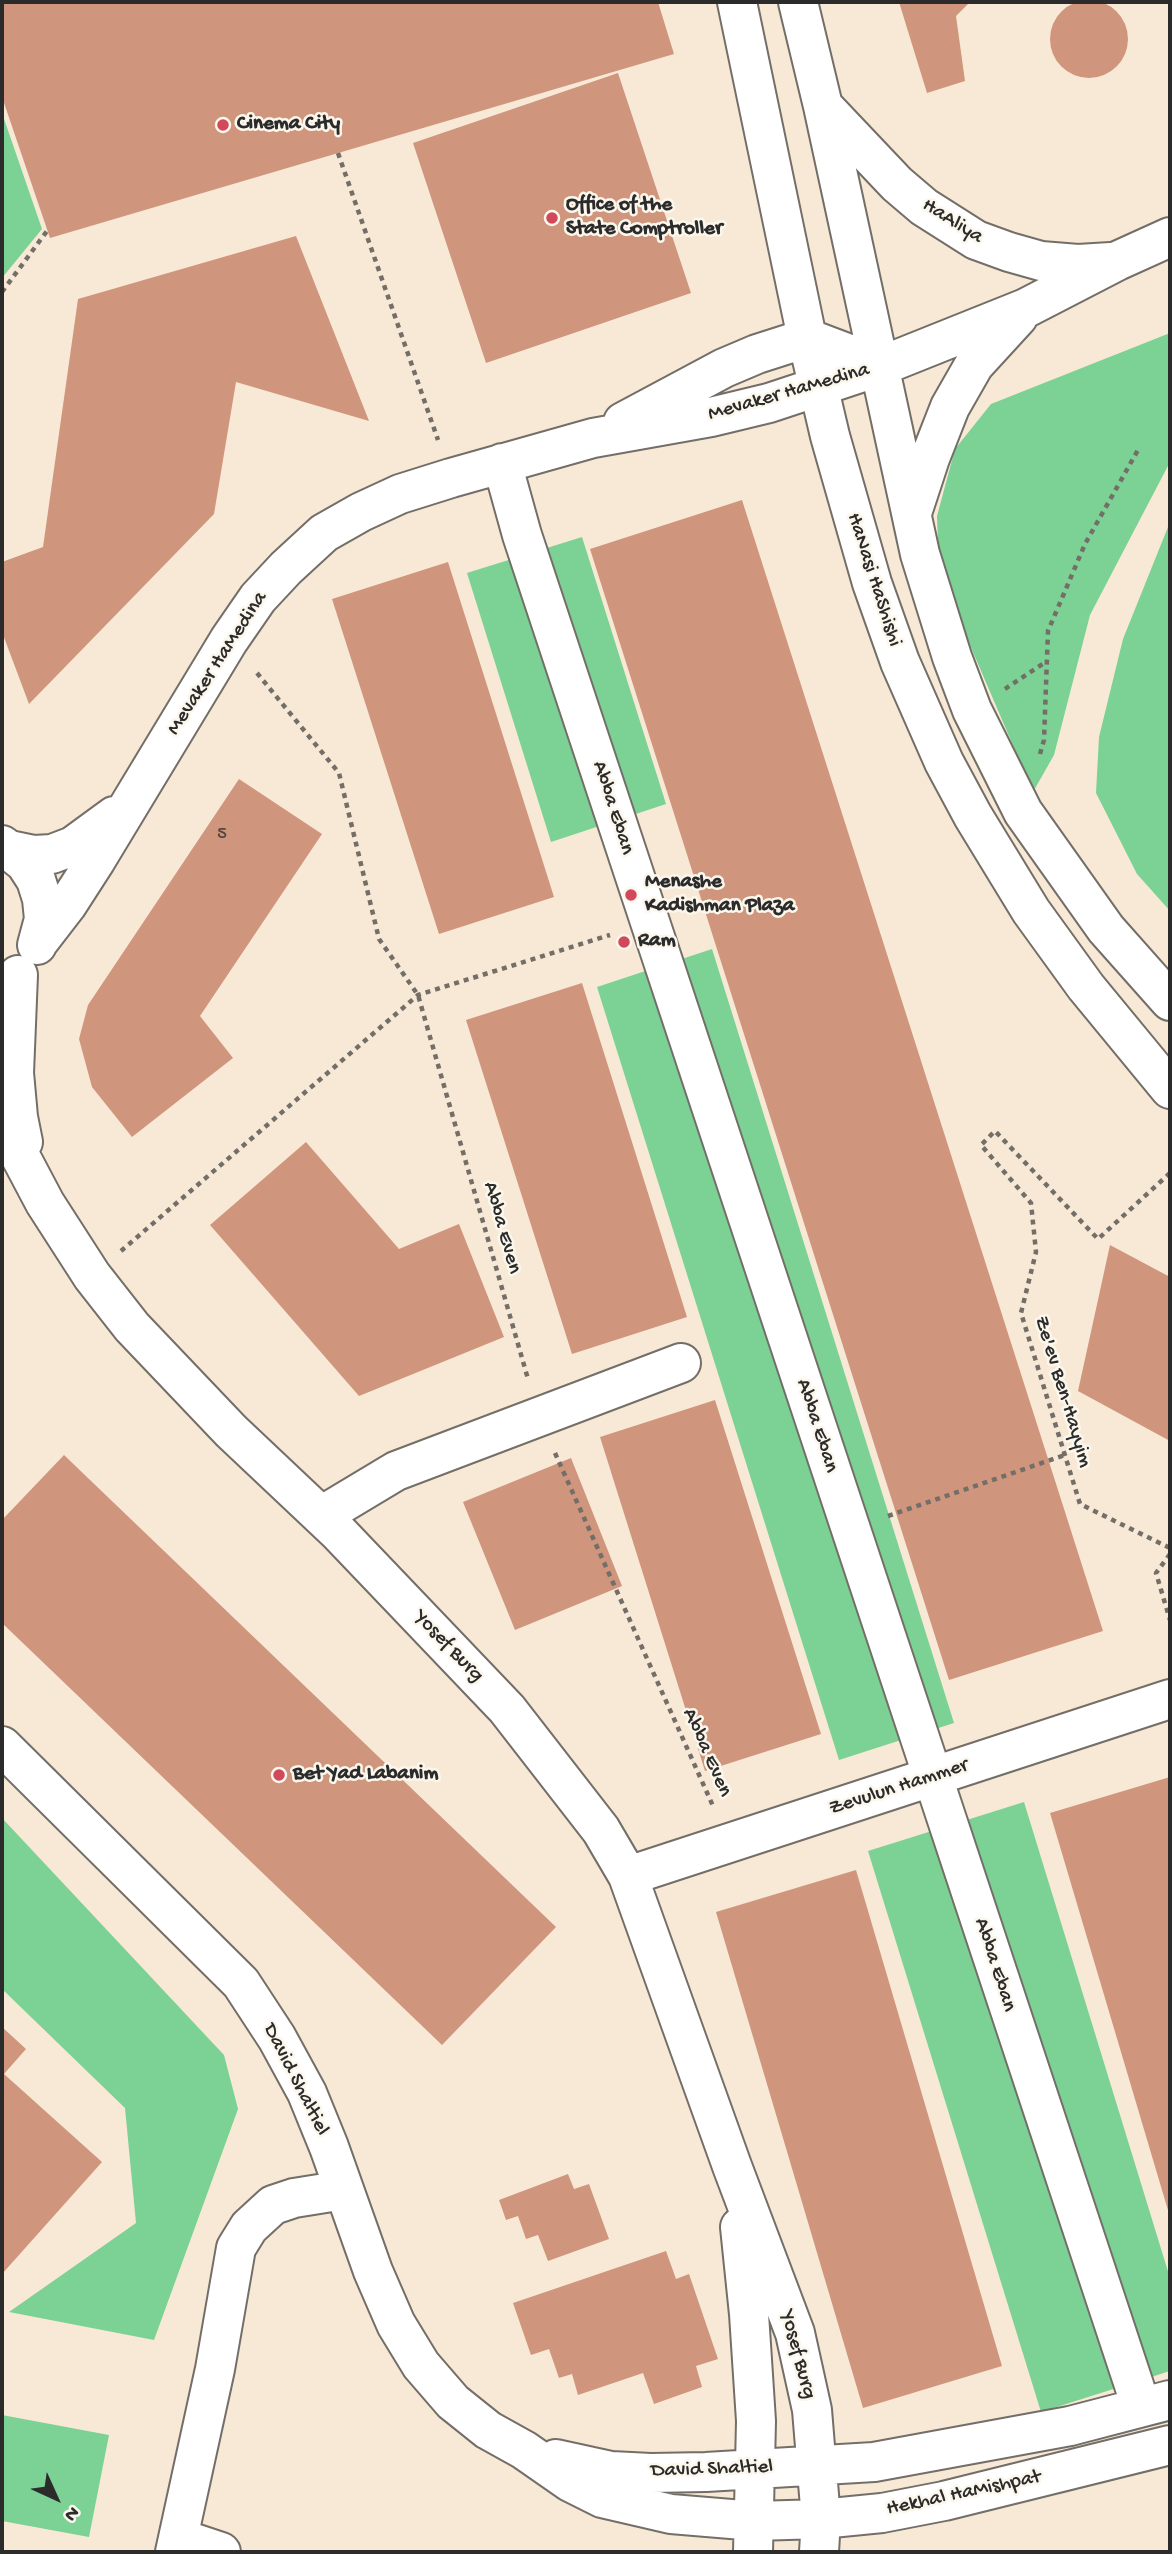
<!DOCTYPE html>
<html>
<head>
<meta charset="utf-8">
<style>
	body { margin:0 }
	#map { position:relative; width:1172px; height:2554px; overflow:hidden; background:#f8e9d6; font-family:"Gochi Hand",sans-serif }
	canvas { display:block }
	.frame { position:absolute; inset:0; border:4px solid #2b2b2b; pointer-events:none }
	.north { position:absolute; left:21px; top:2463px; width:70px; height:70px; -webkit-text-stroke:5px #fbf7ec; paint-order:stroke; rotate:135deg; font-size:19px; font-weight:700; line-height:28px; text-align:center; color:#2b2b2b }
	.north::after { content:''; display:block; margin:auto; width:24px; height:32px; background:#2b2b2b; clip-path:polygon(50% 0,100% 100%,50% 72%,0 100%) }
</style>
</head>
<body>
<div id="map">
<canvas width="1172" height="2554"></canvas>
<div class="frame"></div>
<div class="north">N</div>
</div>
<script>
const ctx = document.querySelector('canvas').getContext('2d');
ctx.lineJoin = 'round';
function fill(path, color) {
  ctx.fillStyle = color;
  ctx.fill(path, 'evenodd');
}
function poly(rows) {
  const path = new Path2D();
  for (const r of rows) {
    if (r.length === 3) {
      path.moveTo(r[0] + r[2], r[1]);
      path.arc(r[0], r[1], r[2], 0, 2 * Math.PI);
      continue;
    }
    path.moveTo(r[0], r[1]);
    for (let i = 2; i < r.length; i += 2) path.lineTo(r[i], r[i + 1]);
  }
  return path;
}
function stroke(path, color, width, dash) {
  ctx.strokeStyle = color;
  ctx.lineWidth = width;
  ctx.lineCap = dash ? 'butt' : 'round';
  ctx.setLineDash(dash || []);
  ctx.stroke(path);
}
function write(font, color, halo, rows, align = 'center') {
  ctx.font = font + ' "Gochi Hand",sans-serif';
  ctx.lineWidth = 5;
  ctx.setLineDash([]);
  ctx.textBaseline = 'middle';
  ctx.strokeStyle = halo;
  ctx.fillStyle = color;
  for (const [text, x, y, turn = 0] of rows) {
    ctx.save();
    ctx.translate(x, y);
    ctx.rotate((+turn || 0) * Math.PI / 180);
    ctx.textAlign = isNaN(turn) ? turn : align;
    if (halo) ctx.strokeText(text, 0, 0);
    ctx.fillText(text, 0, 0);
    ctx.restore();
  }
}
fill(poly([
	[2,113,42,229,2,278],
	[1170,333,1170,462,1090,615,1054,755,1033,792,939,573,937,516,955,449,991,404],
	[1170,522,1170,911,1137,874,1096,793,1099,737,1123,639],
	[582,537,666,804,551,842,467,573],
	[712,949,954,1723,839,1760,597,987],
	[1024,1802,1170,2278,1170,2371,1041,2412,868,1851],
	[2,1818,224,2055,238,2109,154,2340,9,2312,136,2223,125,2108,2,1989],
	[2,2415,109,2435,89,2537,2,2521]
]), '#7cd194');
fill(poly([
	[1089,39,39],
	[2,2,658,2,674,54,50,238,2,97],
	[899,2,970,2,956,16,965,81,927,93],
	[618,73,691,293,486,363,413,143],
	[296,236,369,421,236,382,214,514,29,704,2,632,2,562,43,547,78,299],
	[742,500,1103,1631,949,1680,590,549],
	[448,562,554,897,439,934,332,599],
	[239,779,322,834,200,1016,233,1058,132,1137,92,1087,79,1039,88,1005],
	[582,983,687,1317,572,1354,466,1020],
	[306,1142,399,1249,459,1224,504,1337,359,1396,210,1225],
	[1110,1245,1170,1277,1170,1441,1078,1391],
	[715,1400,821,1734,705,1771,600,1437],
	[64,1455,556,1927,442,2045,2,1623,2,1520],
	[571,1458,622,1586,515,1630,463,1502],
	[1170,1777,1170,2217,1050,1813],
	[856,1870,1002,2366,863,2408,716,1912],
	[2,2027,26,2049,4,2074,102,2162,2,2274],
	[568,2174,574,2189,589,2184,609,2239,548,2261,538,2235,526,2239,518,2216,506,2220,499,2200],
	[666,2251,676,2279,689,2274,718,2359,696,2366,702,2387,654,2404,643,2373,578,2395,572,2374,559,2378,549,2349,531,2355,513,2303]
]), '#d0957d');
const minor = poly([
	[737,2,807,338,830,436,872,583,900,662,944,762,973,816,1031,911,1086,987,1170,1089],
	[798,2,823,106,920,554,952,657,972,710,1023,812,1106,929,1170,1001],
	[824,107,897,184,924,207,976,240,1009,252,1041,261,1078,264,1111,262],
	[623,422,724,368,757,354,807,338,881,366],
	[502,463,522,535,1135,2388],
	[912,513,930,458,950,407,974,365,1018,317],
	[2,845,25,863,36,880,42,899,44,919,37,945],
	[10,850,34,855,52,854,73,846,114,816],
	[40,940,67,905,96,860,229,640,258,598,286,568,324,533,361,512,400,494,451,478,593,438,711,417,769,403,881,366,1026,308,1117,261,1170,237],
	[18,975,14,1073,18,1117,23,1142],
	[2,1114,17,1150,45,1203,92,1276,132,1327,231,1431,338,1532,507,1709,601,1830,628,1876,732,2166,795,2333,812,2410,821,2519,819,2552],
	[321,1516,396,1471,681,1363],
	[2,1746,241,1983,277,2038,307,2093,329,2147,373,2271,396,2324,421,2365,453,2402,488,2430,524,2450,570,2482,602,2498,671,2514,755,2521,821,2519,882,2513,944,2501,1170,2445],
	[628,1876,1170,1699],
	[740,2227,749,2314,756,2421,753,2552],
	[556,2459,611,2471,651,2473,706,2472,874,2462,1070,2426,1170,2400],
	[179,2538,221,2552],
	[175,2552,215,2369,236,2248,249,2227,273,2205,294,2198,344,2190]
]);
stroke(minor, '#736e67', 42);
stroke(poly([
	[338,153,438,440],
	[2,292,47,231],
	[257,673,339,773,379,939,418,995,528,1379],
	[1005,689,1047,661],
	[1040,754,1044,740,1048,631,1085,544,1138,450],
	[1170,1173,1098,1239,995,1131,981,1145,1031,1203,1036,1252,1021,1313,1080,1504,1170,1548],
	[121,1251,418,995,610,935],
	[555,1453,713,1806],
	[888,1516,1065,1455],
	[1170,1554,1156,1573,1170,1620]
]), '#736e67', 4.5, [5, 5]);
stroke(minor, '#fff', 38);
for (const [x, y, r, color] of [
	[223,125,7,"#d1495b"],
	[552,218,7,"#d1495b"],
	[631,895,7,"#d1495b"],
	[624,942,7,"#d1495b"],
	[279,1775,7,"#d1495b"]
]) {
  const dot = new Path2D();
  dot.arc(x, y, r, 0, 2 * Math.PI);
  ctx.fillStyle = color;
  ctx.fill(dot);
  stroke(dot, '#fbf7ec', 2.5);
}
write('18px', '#544640', null, [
	["5",222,835]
]);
write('bold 21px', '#2b2b2b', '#fbf7ec', [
	["Cinema City",237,125],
	["Office of the",566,206],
	["State Comptroller",566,230],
	["Menashe",645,883],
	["Kadishman Plaza",645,907],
	["Ram",638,942],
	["Bet Yad Labanim",293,1775]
], 'left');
write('21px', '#2b2b2b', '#fbf7ec', [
	["HaAliya",952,222,32],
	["Mevaker HaMedina",789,393,-16],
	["HaNasi HaShishi",873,580,72],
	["Mevaker HaMedina",218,664,-57],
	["Abba Eban",612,808,72],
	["Abba Even",501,1228,74],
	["Ze'ev Ben-Hayyim",1062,1392,73],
	["Abba Eban",816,1426,72],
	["Yosef Burg",448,1647,46],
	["Abba Even",706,1753,66],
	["Zevulun Hammer",899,1788,-18],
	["Abba Eban",994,1965,72],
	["David Shaltiel",295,2080,63],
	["Yosef Burg",797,2355,75],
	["David Shaltiel",712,2470,-2],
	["Hekhal HaMishpat",964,2494,-12]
]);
</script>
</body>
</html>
